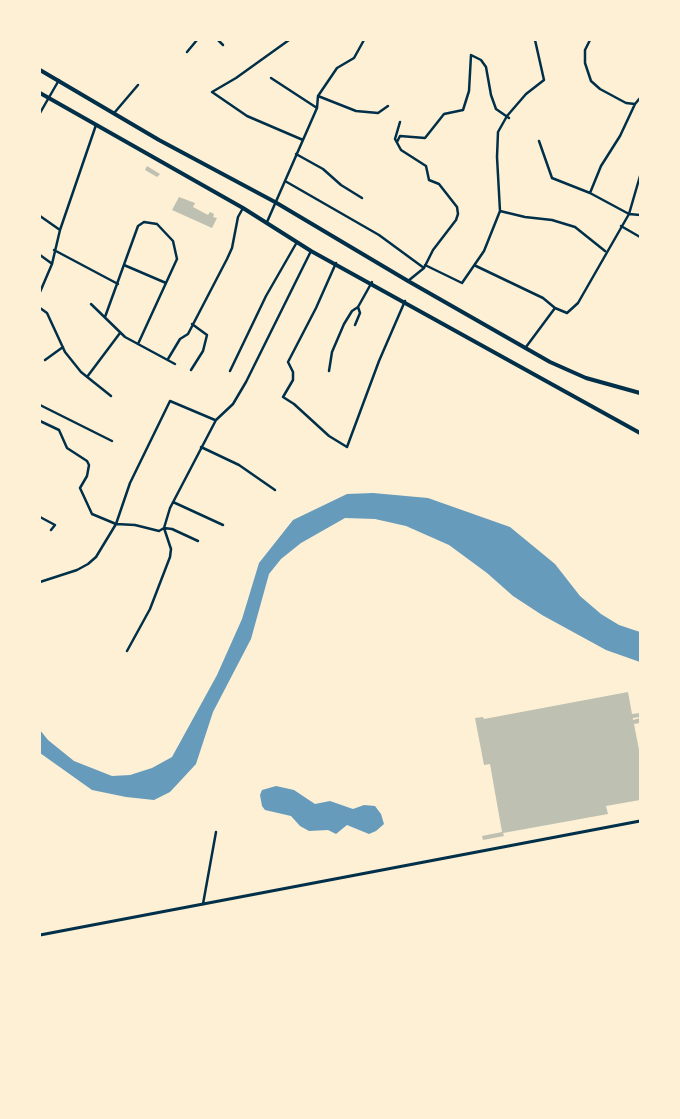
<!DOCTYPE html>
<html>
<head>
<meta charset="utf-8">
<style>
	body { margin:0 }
	#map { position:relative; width:680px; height:1119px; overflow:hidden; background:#fdf0d5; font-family:Montserrat,sans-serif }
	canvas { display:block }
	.frame { position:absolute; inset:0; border:41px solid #fdf0d5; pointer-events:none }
</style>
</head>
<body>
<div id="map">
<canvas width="680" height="1119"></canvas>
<div class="frame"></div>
</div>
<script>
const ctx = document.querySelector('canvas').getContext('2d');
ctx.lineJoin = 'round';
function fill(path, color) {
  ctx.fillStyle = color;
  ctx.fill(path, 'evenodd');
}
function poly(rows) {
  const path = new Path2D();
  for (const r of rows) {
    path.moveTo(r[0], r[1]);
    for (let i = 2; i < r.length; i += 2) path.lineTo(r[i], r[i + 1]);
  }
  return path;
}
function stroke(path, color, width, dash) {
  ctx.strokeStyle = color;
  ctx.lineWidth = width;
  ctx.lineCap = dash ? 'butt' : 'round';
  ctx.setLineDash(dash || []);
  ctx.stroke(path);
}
fill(poly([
	[373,493,428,498,510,527,555,564,580,596,601,614,619,625,640,632,640,662,606,650,542,615,513,596,487,573,449,545,406,526,375,519,345,518,301,543,281,559,269,574,251,639,213,712,196,764,170,792,154,800,126,797,92,790,40,753,40,730,48,740,74,761,112,776,130,775,152,768,172,757,217,675,242,619,259,563,293,520,347,494],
	[276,786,294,790,315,804,330,801,353,809,364,805,375,806,381,814,384,824,376,831,369,834,347,825,336,834,328,830,309,831,300,826,291,816,265,810,262,806,260,795,262,790]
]), '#669bbc');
fill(poly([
	[147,166,160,174,157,177,145,170],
	[179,197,195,203,193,207,208,215,210,212,214,214,213,217,217,218,212,228,172,210],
	[628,692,632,714,640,713,640,717,633,718,633,720,640,718,640,723,634,724,640,755,640,800,606,806,608,814,503,833,504,836,483,840,482,836,502,832,490,764,484,765,475,718,483,717,484,719]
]), '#bec0b2');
stroke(poly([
	[218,40,223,45],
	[289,40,236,78,212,92,247,116,303,140],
	[590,40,585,50,585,63,591,81,600,89,626,103,635,104,640,98],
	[187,52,197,40],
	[271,78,317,108],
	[318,96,356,111,378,113,388,106],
	[115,112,138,85],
	[40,113,59,80],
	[400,122,395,139,401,150,426,166,429,180,439,184,457,207,458,214,456,220,433,250,424,268,408,281],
	[539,141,552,178,590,193,629,214,640,215],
	[397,142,400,136,425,138,444,114,463,110,469,91,471,55,481,60,486,67,491,95,496,109,509,118],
	[296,154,323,169,341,185,362,198],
	[285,181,379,235,424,268],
	[590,193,601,166,620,136,635,104],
	[500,211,525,217,552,220,575,227,605,251],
	[40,216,60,230],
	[267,222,317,108,318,96,337,68,354,58,364,40],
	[621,226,640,237],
	[54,250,118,284],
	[40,255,51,263],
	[336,263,316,308,288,362,293,372,293,380,283,397,294,404,329,436,347,447,379,361,405,301],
	[124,265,166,283],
	[425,265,462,283,484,251,500,211,497,157,498,132,507,116,526,94,544,80,535,40],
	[476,266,543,298,555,308],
	[40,292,52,264,60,230,96,125],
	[91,304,125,337,175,364],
	[40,308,47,313,65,352,81,372,111,396],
	[105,317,138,226,144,222,157,224,173,241,177,259,138,344],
	[355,325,360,313,358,307],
	[526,347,555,308,567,313,578,303,629,214,640,176],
	[168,359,180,339,188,334,227,259,232,248,238,217,243,208],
	[45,360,63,347],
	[191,370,203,351,207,335,192,324],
	[230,371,266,296,297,242],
	[329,371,332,352,344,324,352,311,358,307,372,282],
	[87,377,120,333],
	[40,405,112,441],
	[40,421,59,430,67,448,87,461,89,465,87,476,80,488,92,514,116,524,130,483,170,401,215,420],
	[201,447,239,465,275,490],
	[173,502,223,525],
	[40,517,55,525,51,530],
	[40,582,77,570,88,564,96,557,116,524,135,525,159,531,164,528,172,529,198,541],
	[127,651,150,609,170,557,171,549,164,528,170,508,216,420,233,404,246,382,311,251],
	[203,904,216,832]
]), '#003049', 2.5);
stroke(poly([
	[40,935,640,821]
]), '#003049', 3);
stroke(poly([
	[40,70,159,140,275,202,408,281,550,362,586,378,640,393],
	[40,93,243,208,311,251,640,433]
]), '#003049', 4);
</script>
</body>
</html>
